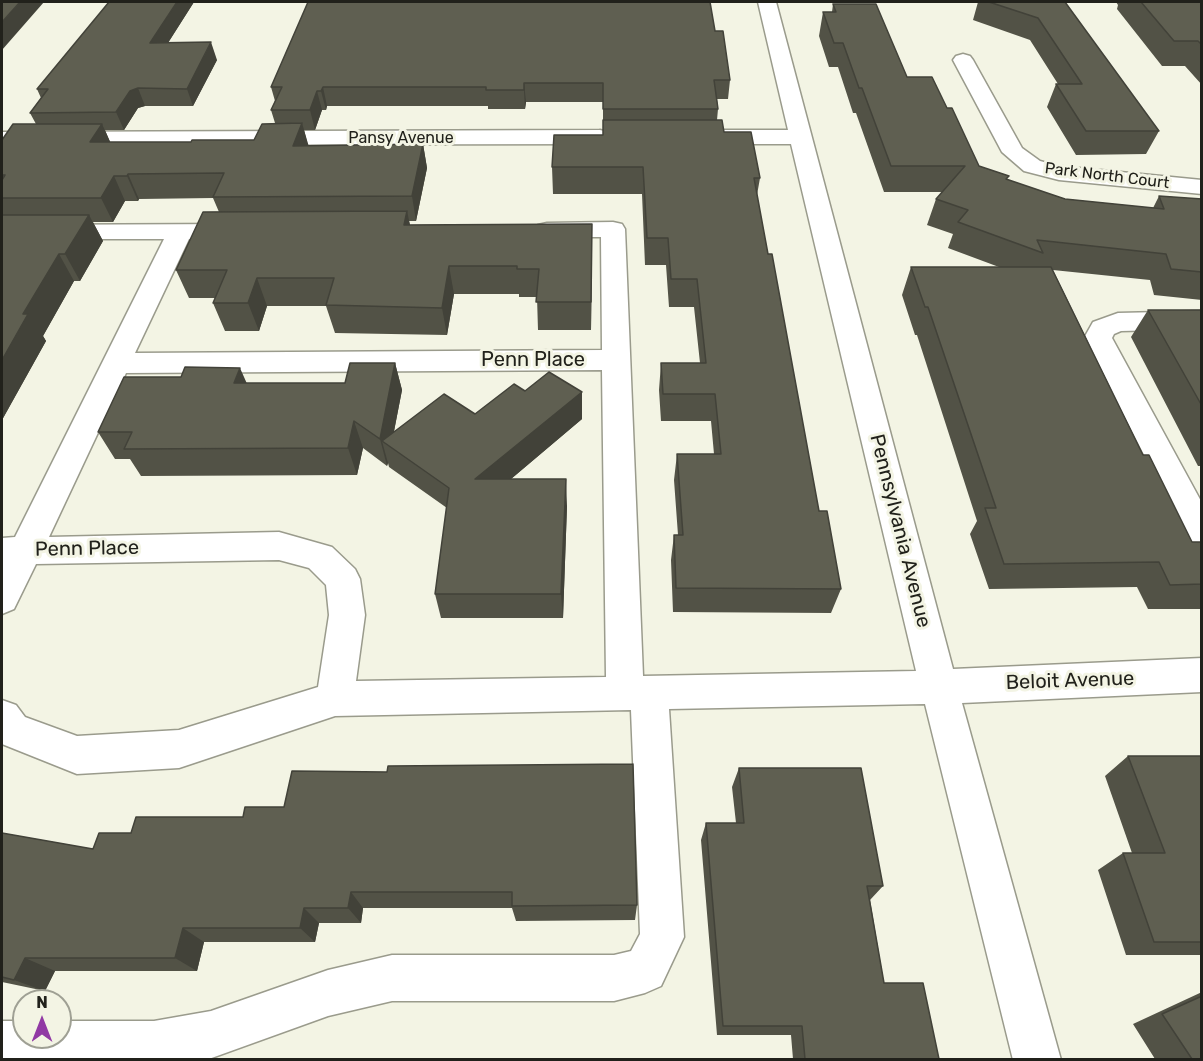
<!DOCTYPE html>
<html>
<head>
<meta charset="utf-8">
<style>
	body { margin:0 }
	#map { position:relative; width:1203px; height:1061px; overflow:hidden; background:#f3f4e4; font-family:Rubik,sans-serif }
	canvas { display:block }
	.frame { position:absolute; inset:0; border:3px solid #21211b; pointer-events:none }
	.north { position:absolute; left:12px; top:989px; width:60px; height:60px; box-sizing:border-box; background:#f3f4e4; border:2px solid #9fa094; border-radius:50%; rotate:0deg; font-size:16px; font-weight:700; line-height:24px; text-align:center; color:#21211b }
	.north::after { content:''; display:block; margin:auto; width:21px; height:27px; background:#9139a4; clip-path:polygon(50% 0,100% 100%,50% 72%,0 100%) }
</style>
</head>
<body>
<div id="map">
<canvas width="1203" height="1061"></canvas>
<div class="frame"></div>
<div class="north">N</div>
</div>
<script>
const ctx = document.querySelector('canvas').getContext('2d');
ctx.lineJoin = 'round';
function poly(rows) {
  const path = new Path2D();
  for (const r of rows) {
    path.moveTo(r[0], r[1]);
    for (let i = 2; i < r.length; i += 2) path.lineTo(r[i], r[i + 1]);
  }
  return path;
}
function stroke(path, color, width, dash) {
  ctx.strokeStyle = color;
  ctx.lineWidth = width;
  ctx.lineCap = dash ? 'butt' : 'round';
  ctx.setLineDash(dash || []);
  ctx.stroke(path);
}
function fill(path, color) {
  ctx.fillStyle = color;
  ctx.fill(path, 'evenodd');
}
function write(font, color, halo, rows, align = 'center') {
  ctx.font = font + ' Rubik,sans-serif';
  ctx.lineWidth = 6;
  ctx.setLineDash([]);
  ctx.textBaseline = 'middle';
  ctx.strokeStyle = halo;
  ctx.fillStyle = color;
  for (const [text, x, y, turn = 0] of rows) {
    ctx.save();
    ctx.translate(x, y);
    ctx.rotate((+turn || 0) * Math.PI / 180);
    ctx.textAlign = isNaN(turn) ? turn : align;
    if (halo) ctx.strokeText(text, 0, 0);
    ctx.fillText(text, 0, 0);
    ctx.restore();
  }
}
const minor = poly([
	[758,2,776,2,953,669,1202,658,1202,692,962,703,1061,1060,1013,1060,925,704,669,709,684,937,661,986,645,993,614,1001,392,1001,328,1016,206,1060,2,1060,2,1021,24,1021,24,1037,60,1037,60,1021,154,1021,211,1011,328,970,392,955,614,955,631,951,640,934,631,710,335,716,179,768,77,774,2,744,2,700,16,705,25,717,77,736,179,730,318,687,329,615,326,585,309,568,279,560,36,564,14,609,2,614,2,538,15,537,164,239,2,239,2,225,238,224,247,226,250,231,247,236,238,238,189,239,135,353,602,350,601,237,547,237,538,235,535,230,538,225,547,223,613,222,622,224,625,229,643,676,916,671,791,144,708,144,700,142,697,137,700,132,708,130,788,130,758,2],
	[602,370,606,677,356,681,365,615,360,579,355,569,332,547,279,532,49,537,126,373,602,370],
	[963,54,970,56,973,60,1022,148,1040,161,1059,166,1202,180,1202,194,1059,180,1024,171,1002,152,953,60,956,56,963,54],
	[600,130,608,132,611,137,608,142,600,144,2,145,2,132,600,130],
	[1202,311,1202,329,1121,331,1114,334,1112,338,1202,503,1202,548,1190,544,1084,338,1093,322,1118,313,1202,311]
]);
stroke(minor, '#9a9b8c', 3);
fill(minor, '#fff');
fill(poly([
	[194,2,168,43,217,60,193,106,145,106,138,108,124,130,105,130,110,142,191,142,254,140,275,123,271,110,275,101,271,87,715,31,730,80,728,99,717,99,718,109,717,120,724,132,760,178,757,195,768,254,819,511,841,589,831,613,673,612,671,560,674,535,678,535,674,480,677,454,714,454,711,421,661,421,659,390,661,363,700,363,694,307,669,307,666,265,645,265,642,194,553,194,552,167,603,135,603,102,526,102,525,109,488,109,488,106,327,106,326,110,322,110,315,130,304,130,308,146,423,144,427,168,416,221,409,221,410,225,592,224,591,330,538,330,537,297,519,297,519,294,454,294,447,335,335,333,326,306,267,306,259,331,225,331,213,303,215,298,189,298,176,270,219,212,213,198,139,199,138,201,125,201,113,222,93,222,103,241,80,281,74,281,43,336,46,341,2,420,2,140,36,124,30,113,41,98,37,89],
	[978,2,1065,2,1159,131,1146,154,1076,155,1047,107,1056,84,1058,84,1030,40,973,20],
	[1116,2,1202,2,1202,85,1185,66,1162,66,1117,9,1118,5],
	[833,4,907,77,947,108,979,166,1007,180,1065,199,1153,208,1159,196,1202,199,1202,300,1154,295,1150,280,1053,270,1143,455,1192,542,1202,542,1202,607,1200,609,1148,609,1137,587,989,589,970,534,977,521,917,335,915,335,902,295,911,267,999,267,948,248,953,234,927,225,936,199,942,192,884,192,856,113,853,113,838,67,829,67,819,36,823,12,832,12],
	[1148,310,1202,310,1202,466,1198,466,1131,337],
	[395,363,402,390,394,431,475,414,525,391,582,392,582,419,511,479,567,506,563,618,441,618,435,594,447,508,389,467,388,463,387,466,363,448,357,475,141,476,130,459,115,459,98,432,246,383,345,383],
	[1128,756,1202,756,1202,955,1126,955,1098,870,1123,853,1132,853,1105,776],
	[739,768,883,886,870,900,884,983,939,1059,793,1059,791,1035,717,1035,701,840,706,823,736,823,732,787],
	[2,833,93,849,637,905,635,920,516,921,512,908,363,908,361,923,319,923,315,942,204,942,197,971,55,971,45,991,2,982],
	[1202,992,1202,1059,1155,1059,1133,1024]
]), '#525246');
fill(poly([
	[20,2,44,2,2,50,2,22],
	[177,2,194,2,157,60,150,43],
	[211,42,217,60,193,106,187,89],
	[524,83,526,102,525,109,524,90],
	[323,87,327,106,326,110,321,91],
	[138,88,145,106,138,108,124,130,116,112,130,91],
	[317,91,322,110,315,130,310,110],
	[302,123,309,147,293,146],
	[102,124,113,148,90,142],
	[423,144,427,168,416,221,412,196],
	[128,174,139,199,138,201,127,176],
	[114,176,125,201,113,222,101,198],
	[407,211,413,239,404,225],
	[89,215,103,241,80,281,65,254],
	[592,224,592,252,591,330,591,302],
	[59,254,74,281,43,336,46,341,2,420,2,360,23,314],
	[449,266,454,294,447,335,442,308],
	[257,278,267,306,259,331,248,303],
	[395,363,402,390,391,447,382,441,388,463,387,466,380,439],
	[240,368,252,395,234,383],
	[582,392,582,419,479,506,475,479],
	[354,421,363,448,357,475,348,448],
	[566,479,567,506,563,618,561,594],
	[351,892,363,908,361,923,348,908],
	[304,908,319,923,315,942,300,928],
	[183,928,204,942,197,971,175,958],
	[25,958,55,971,45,991,14,980]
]), '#424239');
const building = poly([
	[2,2,20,2,2,22,2,2],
	[109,2,177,2,150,43,211,42,187,89,138,88,130,91,116,112,30,113,48,89,37,89,109,2],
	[308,2,710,2,715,31,723,31,730,80,714,80,718,109,603,109,603,83,524,83,524,90,486,90,486,87,323,87,321,91,317,91,310,110,271,110,282,87,271,87,308,2],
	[989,2,1065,2,1159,131,1086,131,1056,84,1082,84,1038,18,989,2],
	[1141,2,1202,2,1202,45,1198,41,1174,41,1141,2],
	[833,4,876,4,907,77,932,77,947,108,952,108,979,166,1009,176,1006,179,1065,199,1164,209,1159,196,1202,199,1202,272,1171,269,1166,254,1037,240,1043,253,958,222,968,210,936,199,965,166,891,166,862,88,859,88,843,43,834,43,823,12,836,12,833,4],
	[603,120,722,120,724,132,751,132,760,178,754,178,768,254,772,254,819,511,827,511,841,589,676,588,674,535,683,535,677,454,721,454,715,394,663,394,661,363,706,363,697,279,671,279,668,238,647,238,643,167,552,167,554,135,603,135,603,120],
	[302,123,293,146,423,144,412,196,213,197,224,173,128,174,127,176,114,176,101,198,2,198,2,180,5,175,2,175,2,140,13,124,102,124,90,142,191,142,192,140,254,140,262,124,302,123],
	[407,211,404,225,592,224,591,302,536,302,539,269,517,269,517,266,449,266,442,308,326,305,334,278,257,278,248,303,213,303,227,270,176,270,203,212,407,211],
	[2,215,89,215,65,254,59,254,23,314,28,314,2,360,2,215],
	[911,267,1051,267,1143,455,1149,455,1192,542,1202,542,1202,584,1170,585,1159,562,1004,564,985,508,996,508,928,307,925,307,911,267],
	[1148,310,1202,310,1202,406,1148,310],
	[350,363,395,363,380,439,354,421,348,448,124,449,132,432,98,432,124,377,181,377,185,367,240,368,234,383,345,383,350,363],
	[549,372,582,392,475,479,566,479,561,594,435,594,449,488,382,441,444,394,475,414,514,384,525,391,549,372],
	[1128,756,1202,756,1202,942,1154,942,1123,853,1165,853,1128,756],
	[633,764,637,905,512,906,512,892,351,892,348,908,304,908,300,928,183,928,175,958,25,958,14,980,2,977,2,833,93,849,99,833,131,833,136,817,243,817,245,807,284,807,292,771,387,772,388,766,633,764],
	[739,768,861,768,883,886,867,886,884,983,923,983,939,1059,805,1059,802,1026,723,1026,706,823,744,823,739,768],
	[1202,996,1202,1059,1192,1059,1162,1014,1202,996]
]);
fill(building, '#5f5f51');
stroke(building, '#424239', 1.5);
write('16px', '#21211b', '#f3f4e4', [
	["Pansy Avenue",401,138],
	["Park North Court",1107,176,7]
]);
write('20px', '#21211b', '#f3f4e4', [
	["Penn Place",533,360],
	["Pennsylvania Avenue",900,531,76],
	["Penn Place",87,549,-1],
	["Beloit Avenue",1070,681,-2]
]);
</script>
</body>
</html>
